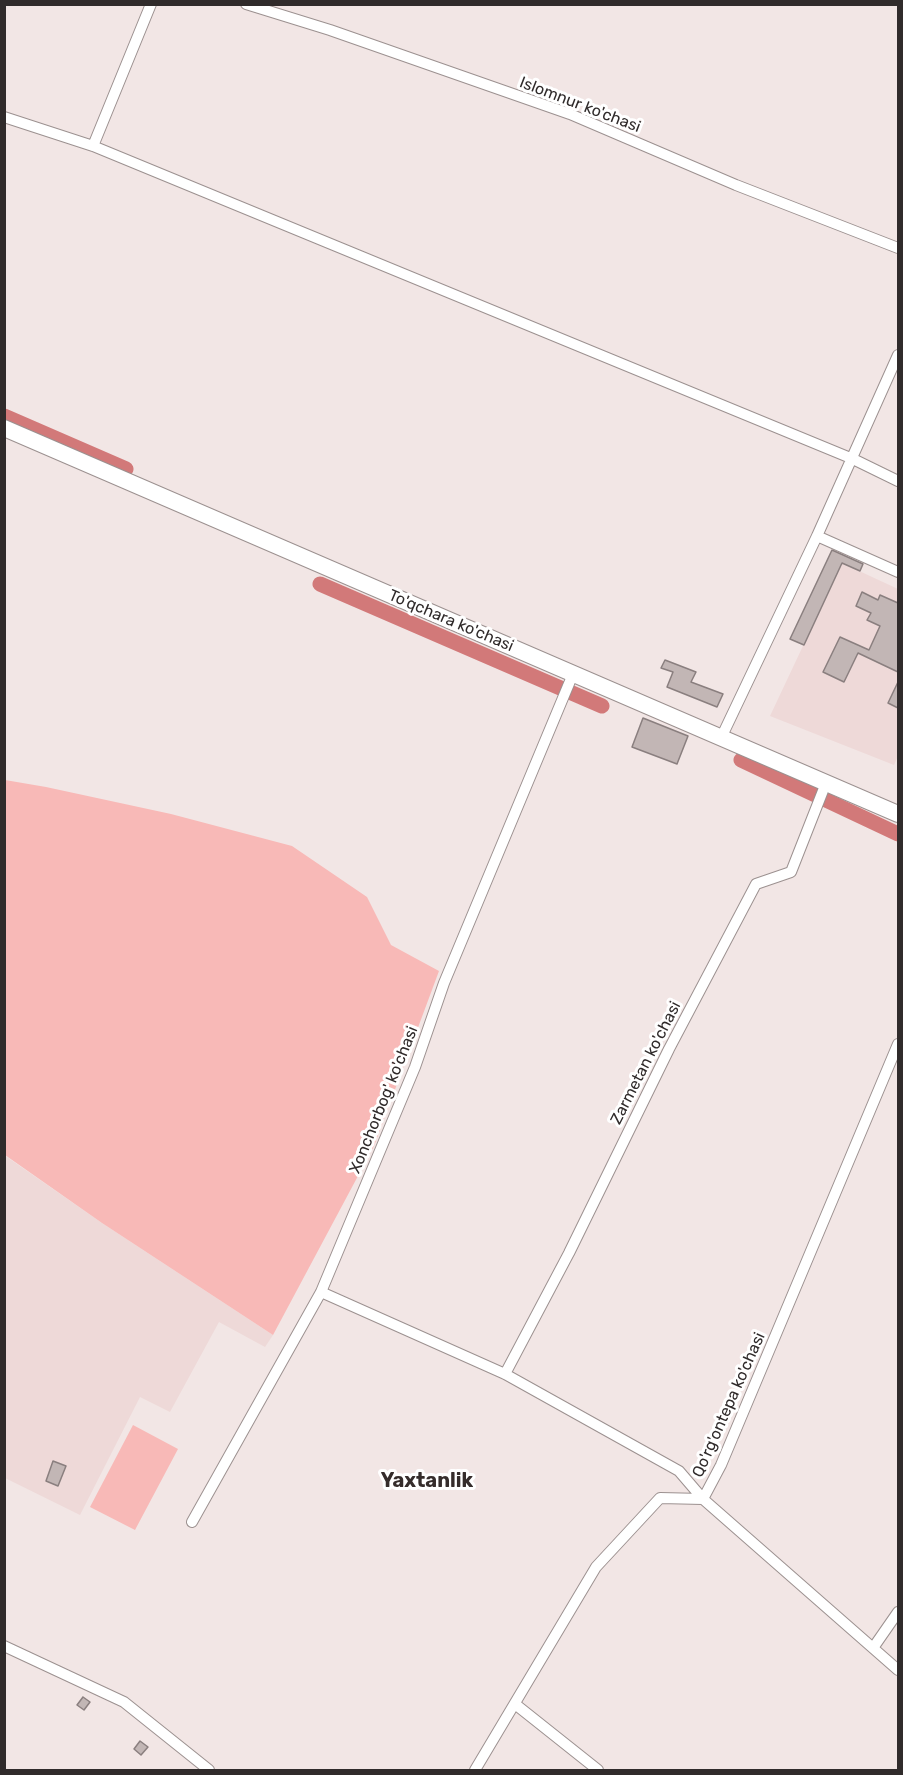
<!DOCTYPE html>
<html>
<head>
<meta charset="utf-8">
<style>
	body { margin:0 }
	#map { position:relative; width:903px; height:1775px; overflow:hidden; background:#f2e6e5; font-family:Rubik,sans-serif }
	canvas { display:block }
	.frame { position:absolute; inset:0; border:6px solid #302b2b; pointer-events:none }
</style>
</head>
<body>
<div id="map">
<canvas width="903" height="1775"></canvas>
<div class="frame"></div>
</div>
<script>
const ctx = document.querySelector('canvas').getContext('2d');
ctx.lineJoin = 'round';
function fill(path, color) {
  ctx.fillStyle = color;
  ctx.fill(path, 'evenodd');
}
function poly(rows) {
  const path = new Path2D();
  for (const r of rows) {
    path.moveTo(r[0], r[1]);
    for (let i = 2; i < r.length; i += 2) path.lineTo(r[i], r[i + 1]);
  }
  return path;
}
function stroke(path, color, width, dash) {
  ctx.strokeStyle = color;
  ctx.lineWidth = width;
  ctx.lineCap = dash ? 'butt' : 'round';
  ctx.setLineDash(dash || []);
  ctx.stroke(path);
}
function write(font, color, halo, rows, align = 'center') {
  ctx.font = font + ' Rubik,sans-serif';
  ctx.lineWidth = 6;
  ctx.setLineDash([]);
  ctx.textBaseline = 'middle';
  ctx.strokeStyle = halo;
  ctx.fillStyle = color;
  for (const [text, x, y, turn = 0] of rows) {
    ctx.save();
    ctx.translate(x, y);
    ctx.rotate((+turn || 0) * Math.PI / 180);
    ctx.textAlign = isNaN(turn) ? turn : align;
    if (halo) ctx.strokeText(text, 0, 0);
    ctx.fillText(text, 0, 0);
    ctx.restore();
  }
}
fill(poly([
	[842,563,898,589,898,756,894,765,770,716],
	[4,1155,102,1223,273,1335,265,1347,219,1322,170,1412,140,1397,80,1515,5,1478]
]), '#eed9d8');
fill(poly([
	[5,780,46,787,171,814,292,846,367,897,391,945,439,971,374,1146,273,1335,102,1223,5,1155],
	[133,1425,178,1449,135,1530,90,1507]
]), '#f8b9b7');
stroke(poly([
	[4,416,126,469],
	[320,584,602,706],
	[741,760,898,834]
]), '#d27979', 15);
const building = poly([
	[832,550,863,564,860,571,842,563,804,645,790,639,832,550],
	[862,592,878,600,880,595,898,603,898,672,858,653,844,682,823,672,840,637,869,650,880,626,867,620,871,613,856,606,862,592],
	[665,660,696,672,691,682,723,694,717,707,667,687,673,672,661,668,665,660],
	[898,682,898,708,888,703,898,682],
	[643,718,688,736,677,764,632,747,643,718],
	[53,1461,66,1466,58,1486,46,1481,53,1461],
	[83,1697,90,1702,84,1710,77,1705,83,1697],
	[140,1741,148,1747,141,1755,134,1749,140,1741]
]);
fill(building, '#c2b6b5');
stroke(building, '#8a7f7f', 1.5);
const street = poly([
	[246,4,330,30,570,114,736,185,898,248],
	[4,117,93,146,853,459,898,481],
	[93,146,151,4],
	[817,536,898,572],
	[721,738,817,536,898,355],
	[321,1292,505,1374,679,1471,703,1499,898,1670],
	[505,1374,569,1253,669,1049,756,884,791,872,826,783],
	[192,1522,321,1292,415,1067,444,983,573,674],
	[4,1646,124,1702,209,1770],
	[873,1648,898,1612],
	[515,1704,598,1770],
	[475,1770,596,1567,660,1498,703,1499,721,1465,898,1044]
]);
const secondary = poly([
	[4,428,898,814]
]);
stroke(street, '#9c9190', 12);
stroke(secondary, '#9c9190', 18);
stroke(street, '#fff', 10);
stroke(secondary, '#fff', 16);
write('16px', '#302b2b', '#fff', [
	["Islomnur ko'chasi",580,105,21],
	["To'qchara ko'chasi",451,621,23],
	["Zarmetan ko'chasi",646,1063,-63],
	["Xonchorbog' ko'chasi",384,1100,-68],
	["Qo'rg'ontepa ko'chasi",729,1405,-66]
]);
write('bold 20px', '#352c2b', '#fff', [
	["Yaxtanlik",427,1481]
]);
</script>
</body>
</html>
